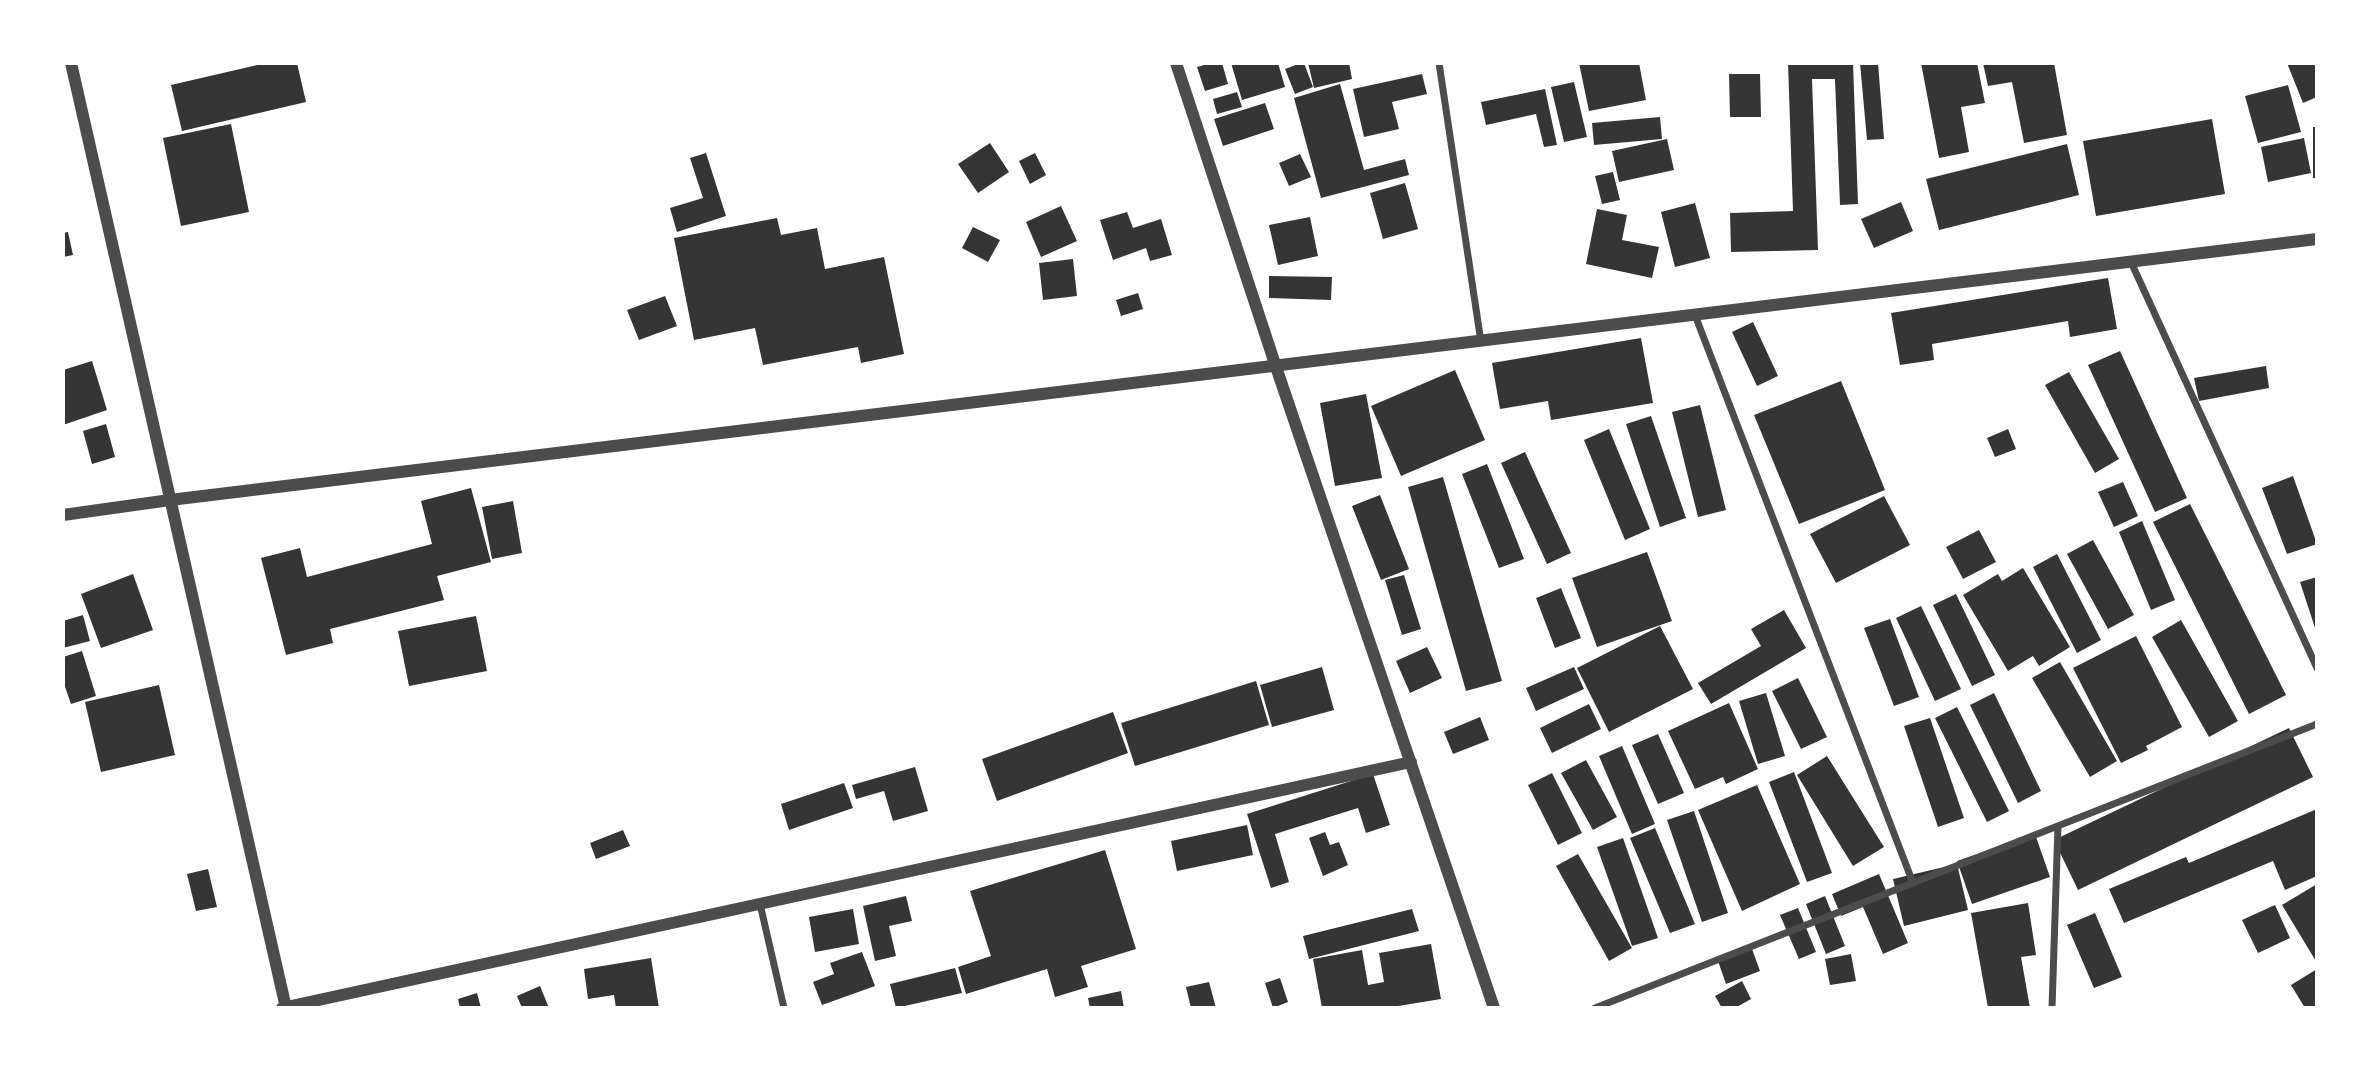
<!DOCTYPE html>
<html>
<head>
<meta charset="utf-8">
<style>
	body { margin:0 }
	#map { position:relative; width:2380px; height:1071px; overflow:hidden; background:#fff; font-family:Signika,sans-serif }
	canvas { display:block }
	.frame { position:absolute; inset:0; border:65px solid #fff; pointer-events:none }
</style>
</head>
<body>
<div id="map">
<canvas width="2380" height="1071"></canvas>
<div class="frame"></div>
</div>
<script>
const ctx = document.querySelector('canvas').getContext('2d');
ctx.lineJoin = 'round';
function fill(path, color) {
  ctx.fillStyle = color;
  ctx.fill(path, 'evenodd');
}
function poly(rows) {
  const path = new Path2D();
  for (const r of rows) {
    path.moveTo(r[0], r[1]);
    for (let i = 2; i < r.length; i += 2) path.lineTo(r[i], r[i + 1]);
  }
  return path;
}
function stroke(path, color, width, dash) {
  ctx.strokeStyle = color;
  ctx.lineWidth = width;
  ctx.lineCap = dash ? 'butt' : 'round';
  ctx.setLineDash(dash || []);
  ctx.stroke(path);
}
fill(poly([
	[266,63,297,63,306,102,182,131,171,85],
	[1211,63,1222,63,1228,84,1205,91,1197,67],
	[1231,63,1278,63,1285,87,1242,100],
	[1301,63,1304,63,1313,87,1295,94,1285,69],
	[1308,63,1349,63,1352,79,1314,88],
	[1579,63,1639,63,1646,100,1589,111],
	[1788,63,1853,63,1858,204,1840,205,1835,79,1812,79,1818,250,1731,252,1730,213,1793,211],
	[1860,63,1878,63,1884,139,1867,140],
	[1921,63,1977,63,1985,103,1961,107,1969,152,1939,158],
	[1983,63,2054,63,2067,135,2024,143,2012,82,1988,86],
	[2287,63,2314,63,2317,71,2317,97,2303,103],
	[1422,74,1427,94,1392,102,1399,129,1364,137,1353,89],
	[1729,74,1760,74,1761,117,1730,117],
	[1574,82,1587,137,1564,142,1551,87],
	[1340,84,1364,170,1405,159,1409,175,1321,198,1294,98],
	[2288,85,2301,132,2258,143,2245,96],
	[1545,89,1557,145,1544,147,1536,114,1486,125,1481,102],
	[1237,92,1242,107,1217,114,1213,99],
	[1265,103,1274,129,1223,146,1214,119],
	[1660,117,1662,139,1594,145,1592,123],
	[2212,119,2225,194,2096,216,2083,141],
	[231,124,249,212,181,226,163,138],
	[2313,127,2317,127,2317,178,2313,178],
	[2304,138,2311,173,2268,182,2261,147],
	[1667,139,1674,170,1619,182,1612,151],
	[990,143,1009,172,978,193,958,164],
	[2067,144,2079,195,1939,230,1926,179],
	[706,153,726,216,677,232,670,208,703,198,690,158],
	[1035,153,1046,175,1030,184,1019,161],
	[1300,154,1311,177,1289,186,1279,163],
	[1613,172,1620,200,1602,204,1595,176],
	[1405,183,1418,229,1383,239,1370,193],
	[1901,202,1913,231,1874,248,1861,219],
	[1695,203,1710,258,1675,267,1661,212],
	[1061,206,1077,241,1041,257,1026,222],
	[1597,209,1627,215,1622,240,1659,247,1652,278,1586,264],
	[1127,212,1133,228,1161,219,1172,255,1150,261,1146,248,1113,260,1100,220],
	[1310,217,1318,256,1278,265,1269,225],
	[777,218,781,235,817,228,825,269,884,257,904,354,861,363,858,347,763,365,755,328,694,340,674,238],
	[973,227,1000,240,988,262,962,248],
	[68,232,73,255,63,257,63,233],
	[1073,259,1077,296,1043,300,1039,263],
	[1269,276,1332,277,1331,300,1269,298],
	[2108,278,2117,329,2070,337,2068,321,1932,344,1934,360,1900,365,1891,313],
	[1138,293,1143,309,1121,316,1116,300],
	[665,296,677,326,639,340,627,310],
	[1753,322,1778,376,1757,386,1732,332],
	[1641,338,1653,403,1551,420,1548,401,1500,409,1492,363],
	[2120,351,2187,498,2155,512,2088,365],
	[92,361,107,410,63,425,63,370],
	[2266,366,2269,388,2199,401,2194,378],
	[1455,370,1485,440,1401,476,1371,406],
	[2069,372,2119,459,2095,473,2045,385],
	[1841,381,1885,490,1799,524,1754,415],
	[1366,394,1382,478,1335,486,1320,403],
	[1700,405,1726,510,1698,517,1672,412],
	[1651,416,1686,518,1660,527,1626,424],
	[106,424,115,457,92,464,83,431],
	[1609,429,1650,529,1625,540,1584,440],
	[2008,429,2016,449,1995,457,1987,438],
	[1525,452,1571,553,1547,564,1501,463],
	[1487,464,1524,559,1499,568,1462,474],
	[2293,476,2317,544,2287,554,2262,488],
	[1443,477,1502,681,1466,691,1408,487],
	[2123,482,2138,516,2114,527,2098,492],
	[471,488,491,562,437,576,444,600,330,629,333,643,286,655,261,558,300,548,307,577,432,544,421,501],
	[1380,495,1409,569,1381,580,1352,506],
	[1884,496,1910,545,1836,583,1810,534],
	[513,501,522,553,492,559,482,507],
	[2190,504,2286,695,2249,714,2153,522],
	[2142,521,2175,600,2151,610,2119,532],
	[1979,530,1996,562,1963,579,1946,547],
	[2093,540,2134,615,2108,629,2067,554],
	[1647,552,1672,621,1597,647,1572,578],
	[2057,554,2101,640,2077,653,2033,567],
	[2023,568,2070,647,2039,666,2033,656,2008,671,1963,595,1998,574,2002,581],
	[133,574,153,630,101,648,81,594],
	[1404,575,1421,629,1402,635,1385,580],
	[2317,577,2317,631,2316,631,2300,582],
	[1561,588,1581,638,1555,648,1536,598],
	[1956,594,1995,675,1972,686,1933,605],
	[1921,606,1961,689,1935,701,1896,618],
	[1784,610,1806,648,1711,704,1698,683,1761,646,1751,629],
	[83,615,90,641,63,648,63,621],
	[476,616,487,671,409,686,398,631],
	[1890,619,1919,697,1894,706,1864,628],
	[2181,620,2238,721,2209,737,2152,637],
	[1660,626,1693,689,1609,732,1577,668],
	[2136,636,2182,727,2146,746,2148,750,2121,763,2073,668],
	[1427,647,1442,678,1410,693,1396,661],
	[82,651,96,696,71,704,63,681,63,657],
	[2060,662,2117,761,2090,777,2032,678],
	[1322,667,1334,710,1272,727,1260,685],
	[1574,667,1584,689,1536,711,1526,688],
	[1798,678,1827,737,1801,749,1772,691],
	[1256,681,1269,725,1135,766,1121,723],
	[159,685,175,755,101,772,85,702],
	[1766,693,1785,756,1758,764,1739,701],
	[1994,693,2041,791,2018,803,1970,705],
	[1729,703,1758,769,1726,784,1723,777,1695,789,1668,731],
	[1589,704,1601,729,1552,753,1540,728],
	[1957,707,2009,811,1987,822,1935,718],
	[1113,712,1128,753,997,801,982,759],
	[1480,717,1489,740,1453,754,1444,732],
	[1930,718,1964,818,1938,827,1904,726],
	[2289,728,2313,777,2078,890,2054,840],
	[1658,734,1684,793,1658,804,1632,745],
	[1622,746,1655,824,1632,834,1599,756],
	[1827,756,1884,847,1853,866,1797,775],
	[1586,760,1617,817,1593,830,1561,773],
	[915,767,928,811,893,821,884,791,856,799,852,785],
	[1794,772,1832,873,1807,882,1769,782],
	[1552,773,1582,833,1558,845,1528,785],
	[1373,774,1390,825,1366,833,1358,808,1275,834,1289,882,1271,888,1247,814],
	[844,783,853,808,789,830,781,804],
	[1757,785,1800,884,1742,911,1698,810],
	[2317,809,2317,876,2285,890,2273,861,2124,923,2109,889,2186,857,2189,863],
	[1694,811,1728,913,1702,922,1667,820],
	[1247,825,1253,855,1177,871,1171,841],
	[1655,828,1695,924,1670,933,1630,838],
	[623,830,630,846,596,859,590,843],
	[1325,832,1330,845,1339,842,1348,865,1323,876,1309,838],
	[2035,834,2050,877,1972,904,1957,861],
	[1623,838,1658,938,1632,946,1597,847],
	[1105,850,1136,949,1081,966,1088,987,1055,997,1047,969,966,994,958,967,991,956,970,891],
	[1578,854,1632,948,1609,961,1556,866],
	[1957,864,1968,910,1904,926,1893,879],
	[208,869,217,907,196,911,187,874],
	[1879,874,1908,943,1883,954,1863,907,1841,916,1832,894],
	[2317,884,2317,963,2282,905],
	[906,896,912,921,889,926,896,956,875,961,863,906],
	[1825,896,1845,946,1826,954,1806,904],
	[2028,903,2036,955,2021,957,2030,1008,1988,1008,1971,913],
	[2275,905,2290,938,2258,953,2242,920],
	[1798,908,1816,952,1799,959,1780,915],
	[853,909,859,944,815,952,809,917],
	[1412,909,1419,931,1309,959,1303,936],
	[2095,913,2122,977,2094,988,2067,925],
	[1431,944,1441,999,1386,1008,1322,1008,1313,959,1362,950,1368,985,1384,982,1379,953],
	[1752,949,1760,971,1726,984,1718,961],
	[862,952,875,986,822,1005,813,982,834,974,830,963],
	[1851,954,1856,981,1830,985,1825,959],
	[651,958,659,1008,616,1008,614,995,588,999,584,969],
	[955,968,962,993,896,1008,890,984],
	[2317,969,2317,1008,2305,1008,2291,985],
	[1280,978,1288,1002,1273,1008,1265,983],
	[1742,981,1751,999,1735,1008,1722,1008,1715,996],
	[1209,982,1216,1008,1191,1008,1186,987],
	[540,986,549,1008,522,1008,517,996],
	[1121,991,1124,1008,1090,1008,1088,998],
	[477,993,481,1008,460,1008,458,999]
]), '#353535');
stroke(poly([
	[1439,63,1481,342],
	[2131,262,2317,668],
	[1695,315,1913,883],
	[760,904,784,1008],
	[1595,1008,2317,724],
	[2052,1008,2058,826]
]), '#4c4c4c', 7);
stroke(poly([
	[71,63,286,1008],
	[1176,63,1276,367,1494,1008],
	[63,515,170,500,2317,239],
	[282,1008,1411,762]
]), '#4c4c4c', 12);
</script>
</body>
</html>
